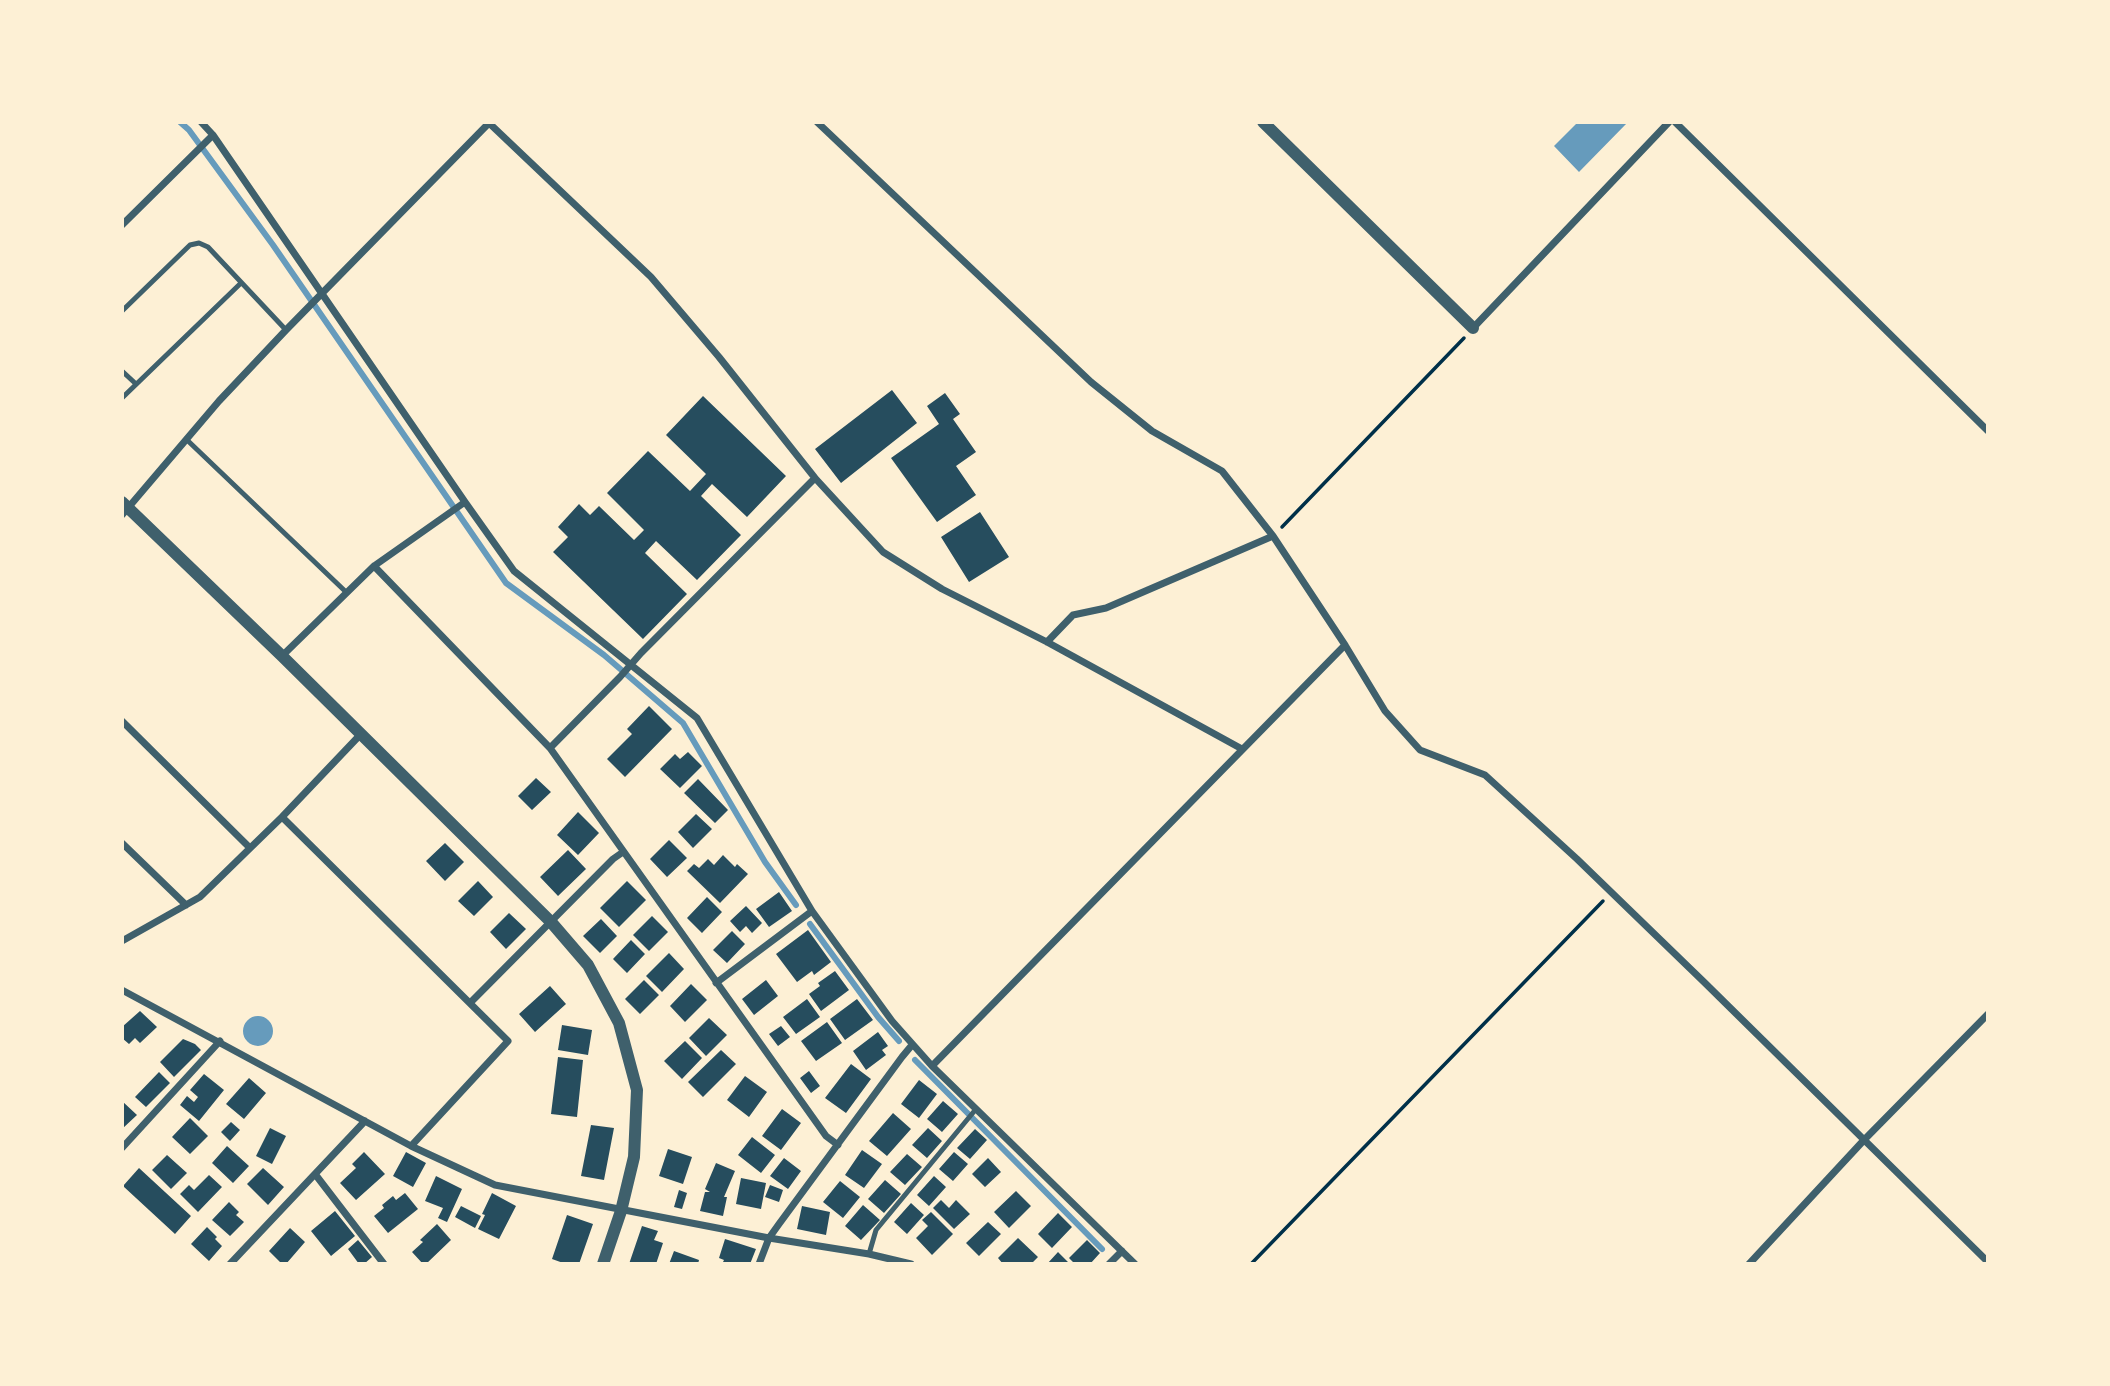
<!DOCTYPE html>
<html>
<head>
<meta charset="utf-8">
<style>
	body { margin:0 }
	#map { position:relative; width:2110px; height:1386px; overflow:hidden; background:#fdf0d5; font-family:"Fira Sans Condensed",sans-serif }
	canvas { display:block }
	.frame { position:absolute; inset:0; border:124px solid #fdf0d5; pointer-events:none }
</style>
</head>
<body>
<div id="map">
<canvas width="2110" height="1386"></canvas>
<div class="frame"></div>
</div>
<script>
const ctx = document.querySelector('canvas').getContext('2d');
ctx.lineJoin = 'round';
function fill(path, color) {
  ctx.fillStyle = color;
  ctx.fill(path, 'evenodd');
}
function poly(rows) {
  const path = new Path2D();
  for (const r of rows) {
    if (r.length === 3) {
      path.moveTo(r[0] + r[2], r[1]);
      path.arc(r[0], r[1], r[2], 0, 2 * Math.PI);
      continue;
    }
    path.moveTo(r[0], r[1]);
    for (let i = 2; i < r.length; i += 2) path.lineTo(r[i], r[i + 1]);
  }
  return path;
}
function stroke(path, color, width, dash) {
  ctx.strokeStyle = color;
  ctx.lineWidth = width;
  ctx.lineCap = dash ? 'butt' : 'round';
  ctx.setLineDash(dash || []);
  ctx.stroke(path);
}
fill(poly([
	[1578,122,1627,122,1627,123,1579,172,1554,146],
	[258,1031,15]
]), '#669bbc');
stroke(poly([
	[180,122,189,130,273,245,506,583,604,655,683,723,765,862,796,905],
	[810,924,878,1017,899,1041],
	[915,1060,1102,1249]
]), '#669bbc', 6);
fill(poly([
	[892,390,917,423,841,483,815,449],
	[945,393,960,414,953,419,976,452,956,466,976,495,937,522,891,458,939,424,927,406],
	[703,396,786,476,747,517,712,484,701,496,741,535,697,580,656,541,645,553,687,594,643,639,553,552,568,537,558,527,579,504,590,515,599,506,634,540,644,530,607,493,648,451,690,491,706,474,666,435],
	[980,512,1009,557,969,582,941,537],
	[649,706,672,729,625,777,607,759,632,734,627,729],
	[688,752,702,766,680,788,660,769,675,754,680,759],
	[536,778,551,792,532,810,518,796],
	[698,779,728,810,715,823,684,793],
	[578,812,599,833,578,855,557,835],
	[696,814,712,829,693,848,678,832],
	[669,840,687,858,667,877,650,859],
	[445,843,464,862,445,881,426,861],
	[568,850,586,869,558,896,540,877],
	[723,855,735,867,737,864,748,874,720,903,687,871,694,864,699,868,708,859,714,865],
	[478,881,493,897,474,916,458,901],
	[627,881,646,900,619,927,600,908],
	[779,892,792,911,769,927,756,909],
	[707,897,722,912,702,933,687,918],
	[746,906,762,923,752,933,746,926,740,932,730,921],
	[509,913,526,929,506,949,490,932],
	[652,916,668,932,649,951,633,935],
	[601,919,617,936,600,953,583,936],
	[808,930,831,962,814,975,812,971,797,982,776,954],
	[732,931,745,944,727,963,713,950],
	[631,940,645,954,627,973,613,959],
	[669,953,684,969,662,992,646,976],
	[835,971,849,990,821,1011,809,994,820,986,818,983],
	[644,980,659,995,640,1014,625,999],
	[766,980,778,996,754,1015,742,999],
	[691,984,707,1000,685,1022,670,1006],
	[550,986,566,1004,535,1032,519,1014],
	[807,999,820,1017,796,1034,783,1017],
	[857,999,873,1020,845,1040,830,1019],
	[140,1011,157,1027,140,1043,135,1038,129,1044,122,1038,122,1027],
	[709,1018,727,1035,706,1056,689,1038],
	[827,1022,842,1043,816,1061,801,1041],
	[562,1025,592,1030,588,1055,558,1050],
	[781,1026,790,1037,778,1046,769,1034],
	[878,1032,888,1046,882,1050,886,1055,866,1070,853,1051],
	[183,1039,195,1044,201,1050,174,1077,160,1062],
	[685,1041,702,1058,682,1079,664,1061],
	[721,1050,736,1064,703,1097,688,1082],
	[558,1057,583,1060,577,1117,551,1114],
	[851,1064,871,1079,846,1113,825,1098],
	[809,1071,820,1086,811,1093,800,1078],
	[159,1072,170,1083,146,1107,135,1097],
	[204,1074,224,1090,199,1121,180,1105,187,1096,194,1102,198,1097,190,1090],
	[745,1076,767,1092,749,1117,727,1100],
	[249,1078,266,1093,244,1119,226,1104],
	[919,1080,937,1094,919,1118,901,1104],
	[122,1101,137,1115,122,1129],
	[943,1101,958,1114,942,1132,927,1119],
	[782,1109,801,1123,781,1150,762,1136],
	[893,1113,911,1129,887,1156,869,1141],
	[190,1118,208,1136,190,1154,172,1137],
	[231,1122,240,1130,230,1141,221,1132],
	[591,1125,614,1128,604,1180,581,1176],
	[270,1128,286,1136,272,1164,256,1156],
	[928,1128,942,1141,927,1158,912,1145],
	[975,1129,987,1140,970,1159,957,1148],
	[752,1137,775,1155,761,1173,738,1155],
	[227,1146,249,1166,233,1183,212,1163],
	[668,1149,692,1157,683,1184,659,1176],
	[862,1150,882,1164,864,1188,845,1175],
	[364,1152,385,1174,356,1200,340,1183,356,1168,352,1164],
	[406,1152,426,1163,413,1187,393,1176],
	[954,1152,968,1164,953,1181,939,1169],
	[907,1154,922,1167,905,1185,890,1172],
	[167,1155,187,1173,171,1189,152,1170],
	[784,1158,801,1171,788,1189,770,1176],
	[988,1158,1001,1172,985,1187,972,1174],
	[716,1163,735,1171,724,1197,727,1197,723,1216,700,1211,705,1192,710,1192,705,1189],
	[139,1168,191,1216,175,1234,123,1186],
	[263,1168,284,1187,268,1205,247,1184],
	[209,1175,222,1187,198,1212,180,1194,189,1185,194,1190],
	[436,1176,462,1189,447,1222,438,1218,443,1208,425,1201],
	[934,1176,946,1187,929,1206,917,1195],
	[741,1178,766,1183,761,1209,736,1204],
	[885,1180,901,1194,884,1213,868,1199],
	[840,1181,860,1197,843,1218,823,1202],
	[770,1185,783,1190,779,1202,765,1197],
	[679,1190,687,1193,682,1209,674,1207],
	[1016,1191,1031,1206,1009,1228,994,1212],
	[405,1193,418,1209,388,1233,374,1216,384,1208,382,1205,393,1196,396,1200],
	[492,1193,516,1206,499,1239,478,1229,485,1215,482,1214],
	[941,1200,949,1208,956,1200,970,1214,954,1229,933,1208],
	[229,1202,239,1212,236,1215,244,1222,230,1236,212,1220],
	[911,1203,924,1215,907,1234,894,1222],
	[863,1205,880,1220,861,1240,845,1226],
	[461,1206,481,1216,475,1228,455,1217],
	[802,1206,830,1212,826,1235,797,1229],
	[335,1211,355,1236,331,1256,311,1231],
	[931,1212,953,1234,932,1255,916,1238,928,1226,922,1220],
	[1058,1213,1072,1227,1052,1248,1038,1234],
	[567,1215,593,1224,579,1264,566,1264,552,1259],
	[988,1222,1001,1234,979,1256,966,1243],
	[437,1224,451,1240,426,1264,423,1264,412,1252,423,1242,420,1240],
	[642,1226,658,1231,654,1240,663,1243,656,1264,629,1264],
	[207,1227,217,1237,215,1239,222,1246,209,1261,191,1244],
	[290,1228,305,1242,286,1264,282,1264,269,1251],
	[1018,1238,1038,1257,1031,1264,1003,1264,998,1258],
	[725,1239,756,1249,750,1264,722,1264,724,1260,719,1258],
	[358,1240,372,1257,364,1264,359,1264,348,1249],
	[1087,1240,1100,1253,1090,1264,1075,1264,1069,1258],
	[674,1251,699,1260,698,1264,669,1264],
	[1058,1252,1070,1264,1047,1264]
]), '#264d5e');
stroke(poly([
	[1282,527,1464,338],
	[1251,1264,1603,901]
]), '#003049', 3.5);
stroke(poly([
	[122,311,190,245,199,243,208,247,286,330],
	[122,371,136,384],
	[122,398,241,283],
	[186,439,346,592],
	[869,1254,876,1230,976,1109]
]), '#3f606c', 5);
stroke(poly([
	[201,122,213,135,465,502,514,571,697,718,812,911,892,1021,932,1066,1135,1264],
	[817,122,1091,382,1152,431,1222,471,1273,536,1345,645,1385,711,1420,750,1485,775,1577,859,1705,983,1988,1262],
	[1675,122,1988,431],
	[489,123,651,277,719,357,815,478,883,552,942,589,1047,642,1242,749],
	[122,225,213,135],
	[1473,328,1669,122],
	[122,515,219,401,286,330,490,122],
	[374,566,550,748,826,1136,838,1145],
	[1047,642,1073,615,1106,608,1273,536],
	[282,656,374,566,465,502],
	[122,721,249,847],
	[550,748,620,677,641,653,815,478],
	[282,817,508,1041,411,1146],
	[122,843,186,905],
	[122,941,200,897,282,817,360,735],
	[716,983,812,911],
	[122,990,411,1146,495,1185,769,1238,869,1254,911,1264],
	[471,1002,613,859,623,852],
	[932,1066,1345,645],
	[122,1148,220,1041],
	[315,1174,384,1264],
	[230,1264,365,1121],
	[759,1264,769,1238,779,1224,902,1057,912,1045],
	[1109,1264,1122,1251],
	[1749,1264,1864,1140,1988,1014]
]), '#3f606c', 7);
stroke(poly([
	[1263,122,1473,328],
	[122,502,282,656,551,922,588,965,619,1023,637,1090,634,1157,621,1211,603,1264]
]), '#3f606c', 12);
</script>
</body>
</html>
